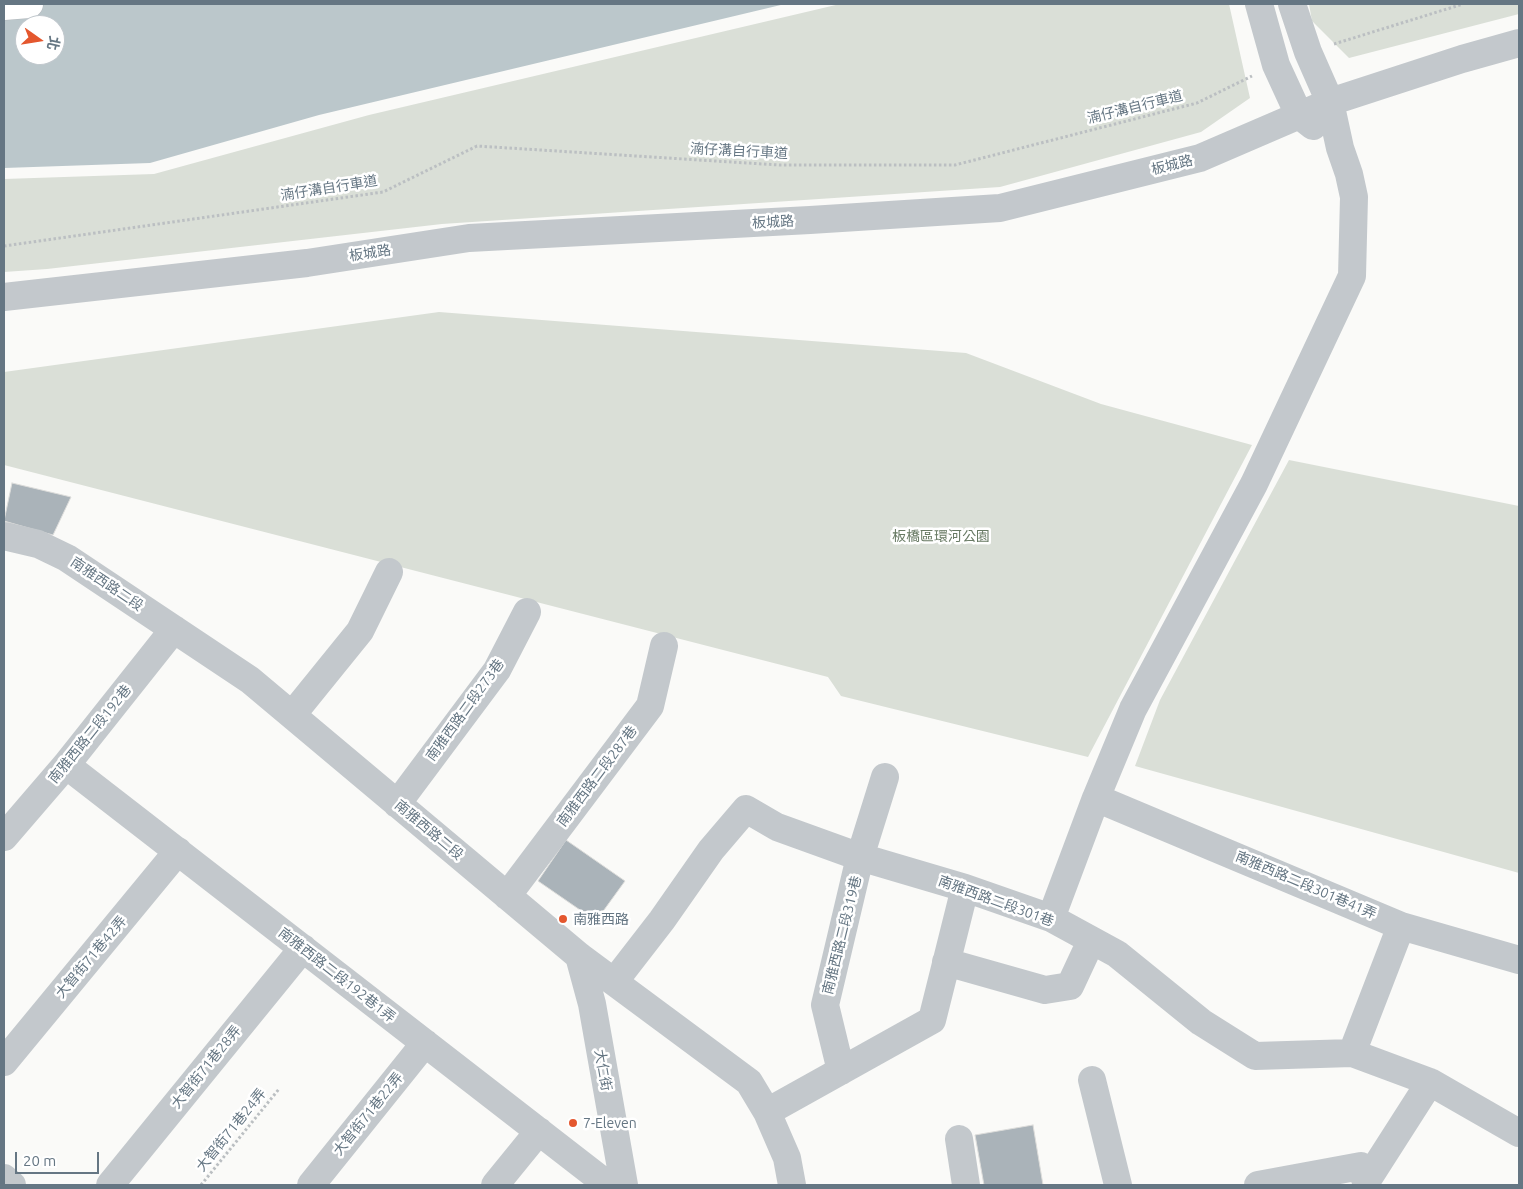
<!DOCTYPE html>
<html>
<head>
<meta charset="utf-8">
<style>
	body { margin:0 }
	#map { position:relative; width:1523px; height:1189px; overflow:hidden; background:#fafaf8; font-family:Ubuntu,"Noto Sans TC",sans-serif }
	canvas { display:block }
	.frame { position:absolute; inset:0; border:5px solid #657683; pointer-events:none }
	.north { position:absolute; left:15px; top:15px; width:50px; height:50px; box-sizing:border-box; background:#fff; border:1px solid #c1c8cd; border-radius:50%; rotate:103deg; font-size:14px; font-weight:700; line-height:20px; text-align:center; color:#657683 }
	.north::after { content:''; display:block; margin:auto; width:18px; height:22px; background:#e4572e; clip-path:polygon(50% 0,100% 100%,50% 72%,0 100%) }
	.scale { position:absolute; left:15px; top:1152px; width:84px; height:22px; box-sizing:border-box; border:2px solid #657683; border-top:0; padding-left:6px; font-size:15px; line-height:18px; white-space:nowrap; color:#657683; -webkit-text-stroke:4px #fff; paint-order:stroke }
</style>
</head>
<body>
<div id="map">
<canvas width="1523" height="1189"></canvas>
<div class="frame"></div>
<div class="north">北</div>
<div class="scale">20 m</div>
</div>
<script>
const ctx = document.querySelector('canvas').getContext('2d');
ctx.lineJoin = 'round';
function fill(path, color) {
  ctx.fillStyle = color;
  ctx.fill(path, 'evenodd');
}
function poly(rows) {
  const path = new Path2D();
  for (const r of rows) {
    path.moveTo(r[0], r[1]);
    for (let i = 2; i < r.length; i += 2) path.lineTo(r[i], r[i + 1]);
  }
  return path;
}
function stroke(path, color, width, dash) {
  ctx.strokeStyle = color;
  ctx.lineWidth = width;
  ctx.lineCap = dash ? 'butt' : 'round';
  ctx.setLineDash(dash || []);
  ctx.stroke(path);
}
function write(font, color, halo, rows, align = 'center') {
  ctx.font = font + ' Ubuntu,"Noto Sans TC",sans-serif';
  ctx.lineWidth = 5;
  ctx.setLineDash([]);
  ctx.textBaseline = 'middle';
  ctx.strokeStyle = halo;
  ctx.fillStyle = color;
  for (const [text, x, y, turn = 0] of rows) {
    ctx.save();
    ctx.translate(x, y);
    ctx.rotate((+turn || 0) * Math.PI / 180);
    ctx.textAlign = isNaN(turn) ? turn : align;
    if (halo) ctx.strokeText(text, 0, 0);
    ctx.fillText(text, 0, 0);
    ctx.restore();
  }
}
fill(poly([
	[840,4,1229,4,1250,98,1201,132,1000,187,442,224,47,269,4,272,4,179,154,174,369,115],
	[1309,4,1519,4,1519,14,1349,58,1312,21],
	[439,312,966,353,1101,404,1252,445,1088,757,841,696,828,677,4,465,4,372],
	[1289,460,1519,506,1519,873,1135,766,1160,700]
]), '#dadfd7');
fill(poly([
	[4,4,785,4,319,115,150,163,4,168],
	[25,25,55,25,55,55,25,55]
]), '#bbc7cb');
const building = poly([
	[12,483,71,497,53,535,4,521,12,483],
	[566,840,625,881,596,921,538,881,566,840],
	[1033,1125,1043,1185,984,1185,975,1135,1033,1125]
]);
fill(building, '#aab3b9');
stroke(building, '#dcdcda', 1);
const highway = poly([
	[4,6,29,4]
]);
stroke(highway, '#b4b9bd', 29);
stroke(poly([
	[1334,44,1463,4],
	[4,246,383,192,477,146,779,165,955,165,1197,103,1252,76],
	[201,1185,279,1089]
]), '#bbbfc2', 3, [2.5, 2.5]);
stroke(poly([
	[1259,4,1276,65,1299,115,1313,126],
	[4,297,307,263,469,238,810,220,1000,208,1200,158,1330,102,1462,59,1519,43],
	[4,536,38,544,67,558,250,680,579,956,749,1082,767,1112,787,1158,792,1185],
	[292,715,360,631,389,572],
	[66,765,608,1185],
	[1096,798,1401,926,1519,960],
	[397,804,497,670,527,612],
	[4,837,66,765,174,629],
	[507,896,650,706,664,646],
	[1051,918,1096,798,1133,709,1254,484,1352,276,1354,197,1349,174,1340,148,1330,102,1308,52,1292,4],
	[579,956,592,1004,624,1185],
	[946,962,1045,990,1070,986,1091,941],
	[614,982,662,920,711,850,746,809,777,827,860,857,965,888,1051,918,1117,954,1201,1022,1255,1056,1352,1053,1430,1082,1519,1133],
	[1352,1053,1401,926],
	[4,1062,178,851],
	[841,1071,825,1005,860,857,885,777],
	[1092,1080,1118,1185],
	[767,1112,932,1020,965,888],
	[959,1139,966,1185],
	[4,1178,12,1185],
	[1366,1182,1430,1082],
	[110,1185,303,948],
	[311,1185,425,1043],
	[495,1185,539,1131],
	[1258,1185,1361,1166,1367,1185]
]), '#c3c8cc', 28);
stroke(highway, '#fff', 28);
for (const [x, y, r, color] of [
	[563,919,5,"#e4572e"],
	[573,1123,5,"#e4572e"]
]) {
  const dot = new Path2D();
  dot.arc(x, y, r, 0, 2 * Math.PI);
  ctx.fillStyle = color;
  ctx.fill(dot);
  stroke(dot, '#fff', 2);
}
write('14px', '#657683', '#fff', [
	["湳仔溝自行車道",1135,107,-14],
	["湳仔溝自行車道",739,151,3],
	["板城路",1172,165,-14],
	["湳仔溝自行車道",329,188,-9],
	["板城路",773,222,-3],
	["板城路",370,253,-9],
	["南雅西路二段",107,584,34],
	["南雅西路二段273巷",465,710,-54],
	["南雅西路二段192巷",90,734,-51],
	["南雅西路二段287巷",597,776,-53],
	["南雅西路二段",429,830,40],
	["南雅西路二段301巷41弄",1306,885,23],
	["南雅西路二段301巷",996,901,20],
	["南雅西路二段319巷",842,935,-76],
	["大智街71巷42弄",91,957,-50],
	["南雅西路二段192巷1弄",337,975,38],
	["大智街71巷28弄",206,1067,-51],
	["大仁街",603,1070,80],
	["大智街71巷22弄",368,1114,-51],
	["大智街71巷24弄",231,1130,-51]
]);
write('14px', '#687a64', '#fff', [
	["板橋區環河公園",941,536]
]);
write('14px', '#657683', '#fff', [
	["南雅西路",573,919],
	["7-Eleven",583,1123]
], 'left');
</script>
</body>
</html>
